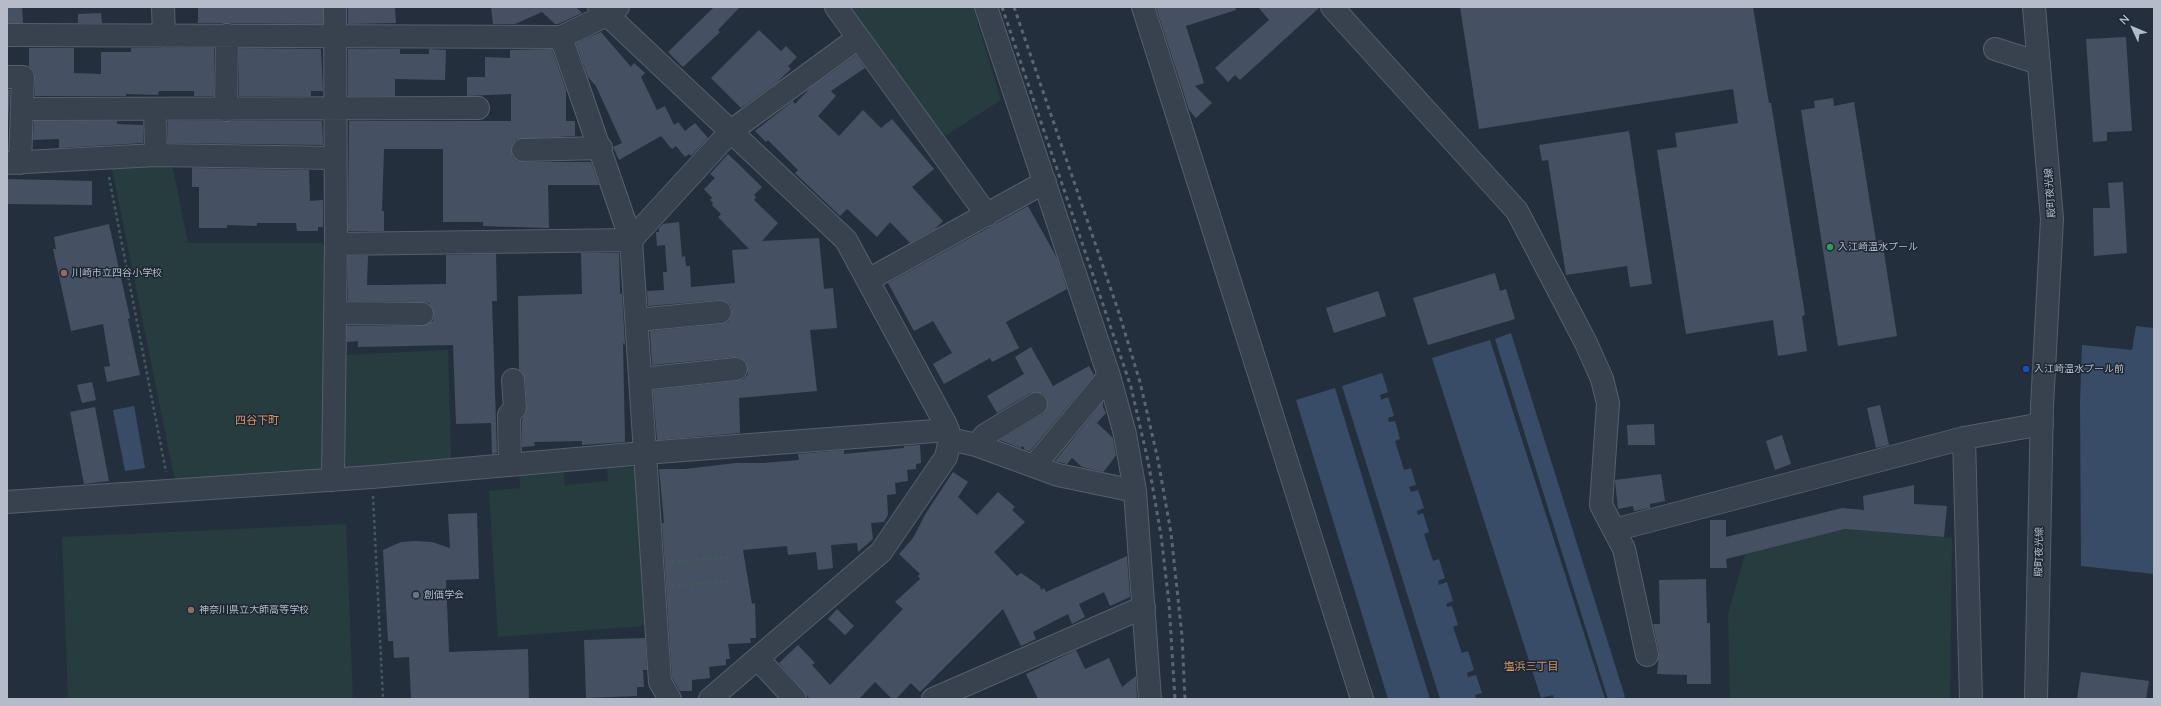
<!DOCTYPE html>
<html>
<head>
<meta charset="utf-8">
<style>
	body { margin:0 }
	#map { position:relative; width:2161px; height:706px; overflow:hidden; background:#242f3e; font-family:Lato,sans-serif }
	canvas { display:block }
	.frame { position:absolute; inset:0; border:8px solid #b4bcc9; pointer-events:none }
	.north { position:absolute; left:2113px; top:8px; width:40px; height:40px; -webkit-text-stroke:3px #1d2633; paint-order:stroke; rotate:314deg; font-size:11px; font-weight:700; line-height:16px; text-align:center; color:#b4bcc9 }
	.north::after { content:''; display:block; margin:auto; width:14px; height:18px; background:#b4bcc9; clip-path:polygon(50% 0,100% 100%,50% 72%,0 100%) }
</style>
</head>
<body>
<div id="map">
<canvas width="2161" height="706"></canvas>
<div class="frame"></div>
<div class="north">N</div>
</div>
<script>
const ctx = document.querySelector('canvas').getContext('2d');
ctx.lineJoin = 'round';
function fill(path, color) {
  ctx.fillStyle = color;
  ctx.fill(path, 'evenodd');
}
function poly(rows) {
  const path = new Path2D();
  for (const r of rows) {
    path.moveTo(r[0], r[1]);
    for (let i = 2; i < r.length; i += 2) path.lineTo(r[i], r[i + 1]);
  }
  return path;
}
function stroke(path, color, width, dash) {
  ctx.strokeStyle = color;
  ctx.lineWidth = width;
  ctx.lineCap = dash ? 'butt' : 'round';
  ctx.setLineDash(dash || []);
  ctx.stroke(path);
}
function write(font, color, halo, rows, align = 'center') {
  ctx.font = font + ' Lato,"Noto Sans JP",sans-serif';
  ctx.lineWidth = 3;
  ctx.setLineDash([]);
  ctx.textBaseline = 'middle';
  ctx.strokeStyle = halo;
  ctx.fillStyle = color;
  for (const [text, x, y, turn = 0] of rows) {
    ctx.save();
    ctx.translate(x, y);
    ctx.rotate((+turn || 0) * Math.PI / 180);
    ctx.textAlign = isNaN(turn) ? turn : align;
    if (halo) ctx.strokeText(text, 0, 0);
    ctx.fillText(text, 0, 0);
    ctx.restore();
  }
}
fill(poly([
	[844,7,973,7,1001,100,939,140],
	[118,163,168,163,173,169,188,243,322,243,326,248,326,463,321,470,178,480,174,476,112,169],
	[448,350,451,458,348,468,341,461,342,355],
	[636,467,644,626,498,637,489,491,520,488,519,474,564,471,565,485,608,481,607,468],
	[346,524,353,699,68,699,62,537],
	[1845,529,1952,538,1950,699,1730,699,1728,614,1745,554]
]), '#263c3f');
fill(poly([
	[2136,326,2154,328,2154,574,2081,566,2080,402,2082,345,2132,350],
	[1511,333,1625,697,1621,699,1608,699,1495,339],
	[1490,340,1605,699,1554,699,1553,695,1541,698,1432,358],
	[1382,373,1388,392,1380,395,1381,400,1388,397,1394,416,1388,418,1389,422,1395,421,1400,439,1395,441,1404,470,1411,468,1416,485,1409,487,1411,492,1418,490,1424,508,1417,511,1418,515,1423,513,1429,532,1424,534,1433,561,1439,559,1445,578,1438,581,1439,585,1447,582,1453,601,1446,604,1447,607,1452,606,1458,625,1453,627,1462,653,1468,651,1474,670,1467,673,1468,677,1476,675,1482,693,1475,695,1476,699,1440,699,1342,386],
	[1335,388,1430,699,1388,699,1296,400],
	[134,406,145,468,125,471,113,410]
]), '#394c67');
fill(poly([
	[7,7,22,7,23,23,7,23],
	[198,7,323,7,323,24,198,23],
	[395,7,396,23,348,24,348,8],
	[491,7,576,7,582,13,558,24,555,24,542,12,515,24,493,24],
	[714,7,740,7,718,30,720,32,683,67,668,52],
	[1156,7,1235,7,1236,10,1186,26,1204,83,1195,86,1212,103,1196,118,1189,110],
	[1258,7,1320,7,1240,80,1235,75,1228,82,1215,68,1269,20],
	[1460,7,1753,7,1769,103,1771,103,1805,315,1802,316,1807,351,1778,356,1773,320,1686,334,1657,150,1677,147,1675,133,1738,123,1733,89,1479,129],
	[101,13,102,23,78,23,78,14],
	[759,30,781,51,786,46,797,57,788,66,791,69,776,83,741,108,711,78],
	[601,32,631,67,634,63,645,73,641,77,657,110,665,106,674,125,678,122,685,131,695,123,708,138,691,156,689,154,685,157,676,146,672,149,661,136,619,160,613,147,622,143,596,86,588,77,576,43],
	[2126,37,2132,131,2107,132,2107,141,2093,142,2086,39],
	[29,48,74,48,74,73,101,74,101,52,131,52,131,48,214,48,214,96,194,96,194,91,159,91,158,95,126,94,126,96,35,96,35,77,34,71,29,66],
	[239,48,321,49,323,91,311,91,311,96,239,96],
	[348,49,400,49,400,54,429,54,429,49,446,50,445,80,395,79,395,96,348,96],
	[552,49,566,90,566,121,575,121,575,136,517,139,512,144,512,156,517,161,523,162,591,162,599,185,548,185,549,228,483,226,483,222,443,222,443,149,384,149,382,211,384,211,384,231,348,231,349,121,511,121,511,94,467,96,467,77,485,77,485,57,510,58,510,50],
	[856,55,865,68,831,91,836,96,818,116,839,136,863,110,881,128,892,119,934,169,912,187,943,221,935,229,910,243,890,222,877,237,847,209,840,216,795,173,798,170,768,140,766,142,755,131,793,101,795,104,810,88],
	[7,90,10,90,7,141],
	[1833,98,1834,106,1854,102,1876,241,1882,240,1897,336,1838,346,1801,110,1815,108,1814,101],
	[34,121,117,121,117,124,143,125,143,143,59,148,59,139,33,140],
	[168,121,322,121,323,145,168,143],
	[1629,131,1652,284,1630,287,1627,266,1566,275,1548,160,1542,161,1539,145],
	[728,154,762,187,754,195,756,197,754,200,778,223,762,241,819,238,824,289,833,288,837,328,810,330,817,391,739,398,740,433,657,440,653,390,737,381,744,379,748,374,746,362,741,358,735,357,652,365,650,331,721,324,728,322,731,317,732,310,730,304,719,300,648,306,647,291,664,290,663,272,667,272,665,245,657,246,656,232,659,232,659,228,663,224,679,222,682,257,685,256,686,266,690,266,691,287,735,283,732,250,749,249,718,217,721,214,712,205,713,203,710,200,712,198,704,189,715,178,710,174],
	[192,168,309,170,310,201,323,200,323,227,318,227,318,231,297,231,296,223,257,223,257,226,227,225,227,228,199,228,199,187,192,187],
	[7,179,92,181,92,205,7,204],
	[2123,182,2127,253,2094,256,2093,208,2110,208,2108,183],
	[1028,206,1057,258,1067,289,1006,322,1019,348,992,362,990,358,944,384,933,364,952,353,933,321,914,331,888,283],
	[109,224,130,318,128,319,140,375,107,382,104,367,110,366,103,324,71,331,53,249,56,249,54,237],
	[581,253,619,253,620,294,622,294,625,345,623,343,625,442,582,445,582,441,534,442,535,446,522,447,522,420,527,407,525,379,519,370,518,296,582,294],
	[496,254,497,301,492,301,497,453,492,454,491,423,456,424,453,345,358,347,358,341,347,342,347,326,422,326,433,321,434,314,429,303,422,302,348,301,348,256,368,256,367,285,385,285,446,284,446,255],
	[1495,273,1500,291,1506,289,1515,319,1428,345,1413,298],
	[1378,291,1386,316,1334,333,1326,308],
	[1031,347,1053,386,1089,366,1094,375,1030,451,1025,450,1023,446,1020,448,1000,440,1043,414,1048,404,1046,397,1042,393,1030,393,997,413,987,396,1024,374,1015,357],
	[92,382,96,400,82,403,77,385],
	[1103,402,1103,407,1106,413,1097,423,1113,438,1116,455,1109,465,1103,472,1082,467,1072,458,1067,464,1055,461],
	[1880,405,1889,445,1876,448,1867,408],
	[95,407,109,481,84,484,70,412],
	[1654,424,1655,445,1628,445,1627,425],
	[1782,435,1791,464,1775,470,1766,441],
	[920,445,921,463,916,464,916,469,907,470,908,481,895,483,896,494,887,495,888,515,884,522,871,523,873,539,858,552,857,543,831,545,833,568,818,570,816,552,788,555,787,546,743,550,752,604,755,603,756,638,750,638,751,643,728,644,730,659,726,659,726,665,709,667,710,678,692,680,692,691,680,691,672,678,662,523,664,523,663,511,659,469,685,469,736,463,763,463,799,460,798,454,844,450,844,454,904,448,904,446],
	[953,472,968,482,958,497,977,515,998,492,1015,507,1012,510,1025,522,994,552,1017,576,1021,573,1040,586,1041,590,1044,588,1046,592,1127,556,1130,597,1110,606,1104,592,1079,604,1085,617,1072,624,1068,614,1033,632,1036,639,1021,646,1003,609,920,692,911,683,896,699,892,699,875,682,859,699,810,699,779,663,798,645,815,663,812,665,830,685,903,609,895,602,920,579,918,576,920,574,899,554,913,538,926,513],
	[1661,474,1665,501,1650,504,1650,508,1634,511,1633,506,1618,509,1615,480],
	[1914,485,1914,504,1947,506,1944,537,1845,529,1726,559,1727,568,1710,568,1710,520,1726,520,1726,537,1842,508,1864,510,1863,496],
	[477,513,479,579,446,580,449,652,528,649,529,699,411,699,409,657,394,658,393,641,388,641,383,550,401,542,415,541,432,542,450,548,448,514],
	[1706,579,1707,623,1710,623,1711,684,1687,684,1687,675,1657,674,1659,653,1653,624,1660,624,1659,580],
	[837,609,854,626,845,635,828,619],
	[645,638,647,670,643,670,644,687,637,687,637,696,586,698,584,640],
	[1076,650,1085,669,1109,658,1122,687,1136,676,1137,699,1038,699,1026,674],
	[2081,672,2149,681,2146,699,2077,699]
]), '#455162');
const minor = poly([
	[163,7,164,36],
	[599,7,846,240,946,425,950,439,946,457,881,552,710,699],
	[836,7,987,215],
	[986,7,1109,376,1125,434,1135,491,1150,699],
	[1143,7,1362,699],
	[1332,7,1517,211,1586,343,1602,379,1608,403,1601,505,1614,530,1964,438,2042,424],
	[2034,7,2052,219,2042,406,2036,699],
	[7,35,561,37,607,15,618,7],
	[561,37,631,240,660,682,670,699],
	[1995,49,2039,63],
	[7,77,23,77,20,163],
	[22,109,478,108],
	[155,109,156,155],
	[226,110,227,35],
	[523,150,601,148],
	[7,163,156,155,335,158],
	[336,244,631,240,731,131,858,38],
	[868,280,1045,182],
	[335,313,422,314],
	[637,320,720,312],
	[641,379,736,369],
	[1964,438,1971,699],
	[950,439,976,445,1058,475,1135,491],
	[976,445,985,435,1036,404],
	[510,465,509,415,515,408,513,380],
	[1034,466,1109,376],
	[333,480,336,244,335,7],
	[7,502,372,477,644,453,948,430],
	[1614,530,1624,549,1647,655],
	[758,659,795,699],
	[933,699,1144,607]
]);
stroke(minor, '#565f6c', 24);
stroke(poly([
	[109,177,166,472],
	[373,496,383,699],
	[672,562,729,557],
	[672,586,730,581]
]), '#44595c', 2.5, [3, 3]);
stroke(minor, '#38414e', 22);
stroke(poly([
	[1002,7,1131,387,1148,461,1161,535,1169,603,1175,699],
	[1014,7,1118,310,1140,382,1158,460,1171,533,1182,636,1185,699]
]), '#5a6575', 3, [4, 4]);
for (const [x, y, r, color] of [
	[1830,247,4,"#2e9e5b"],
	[64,273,4,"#8d6e63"],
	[2026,369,4,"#1a4fb4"],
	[416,595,4,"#6b7280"],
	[191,610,4,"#8d6e63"]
]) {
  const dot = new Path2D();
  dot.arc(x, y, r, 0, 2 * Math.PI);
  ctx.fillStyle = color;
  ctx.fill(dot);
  stroke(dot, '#1d2633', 1.5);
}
write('10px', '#b4bcc9', '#1d2633', [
	["殿町夜光線",2050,193,-94],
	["殿町夜光線",2039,552,-89]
]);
write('10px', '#b4bcc9', '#1d2633', [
	["入江崎温水プール",1838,247],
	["川崎市立四谷小学校",72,273],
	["入江崎温水プール前",2034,369],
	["創価学会",424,595],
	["神奈川県立大師高等学校",199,610]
], 'left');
write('11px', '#d59563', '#1d2633', [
	["四谷下町",257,420],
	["塩浜三丁目",1531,666]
]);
</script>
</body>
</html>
